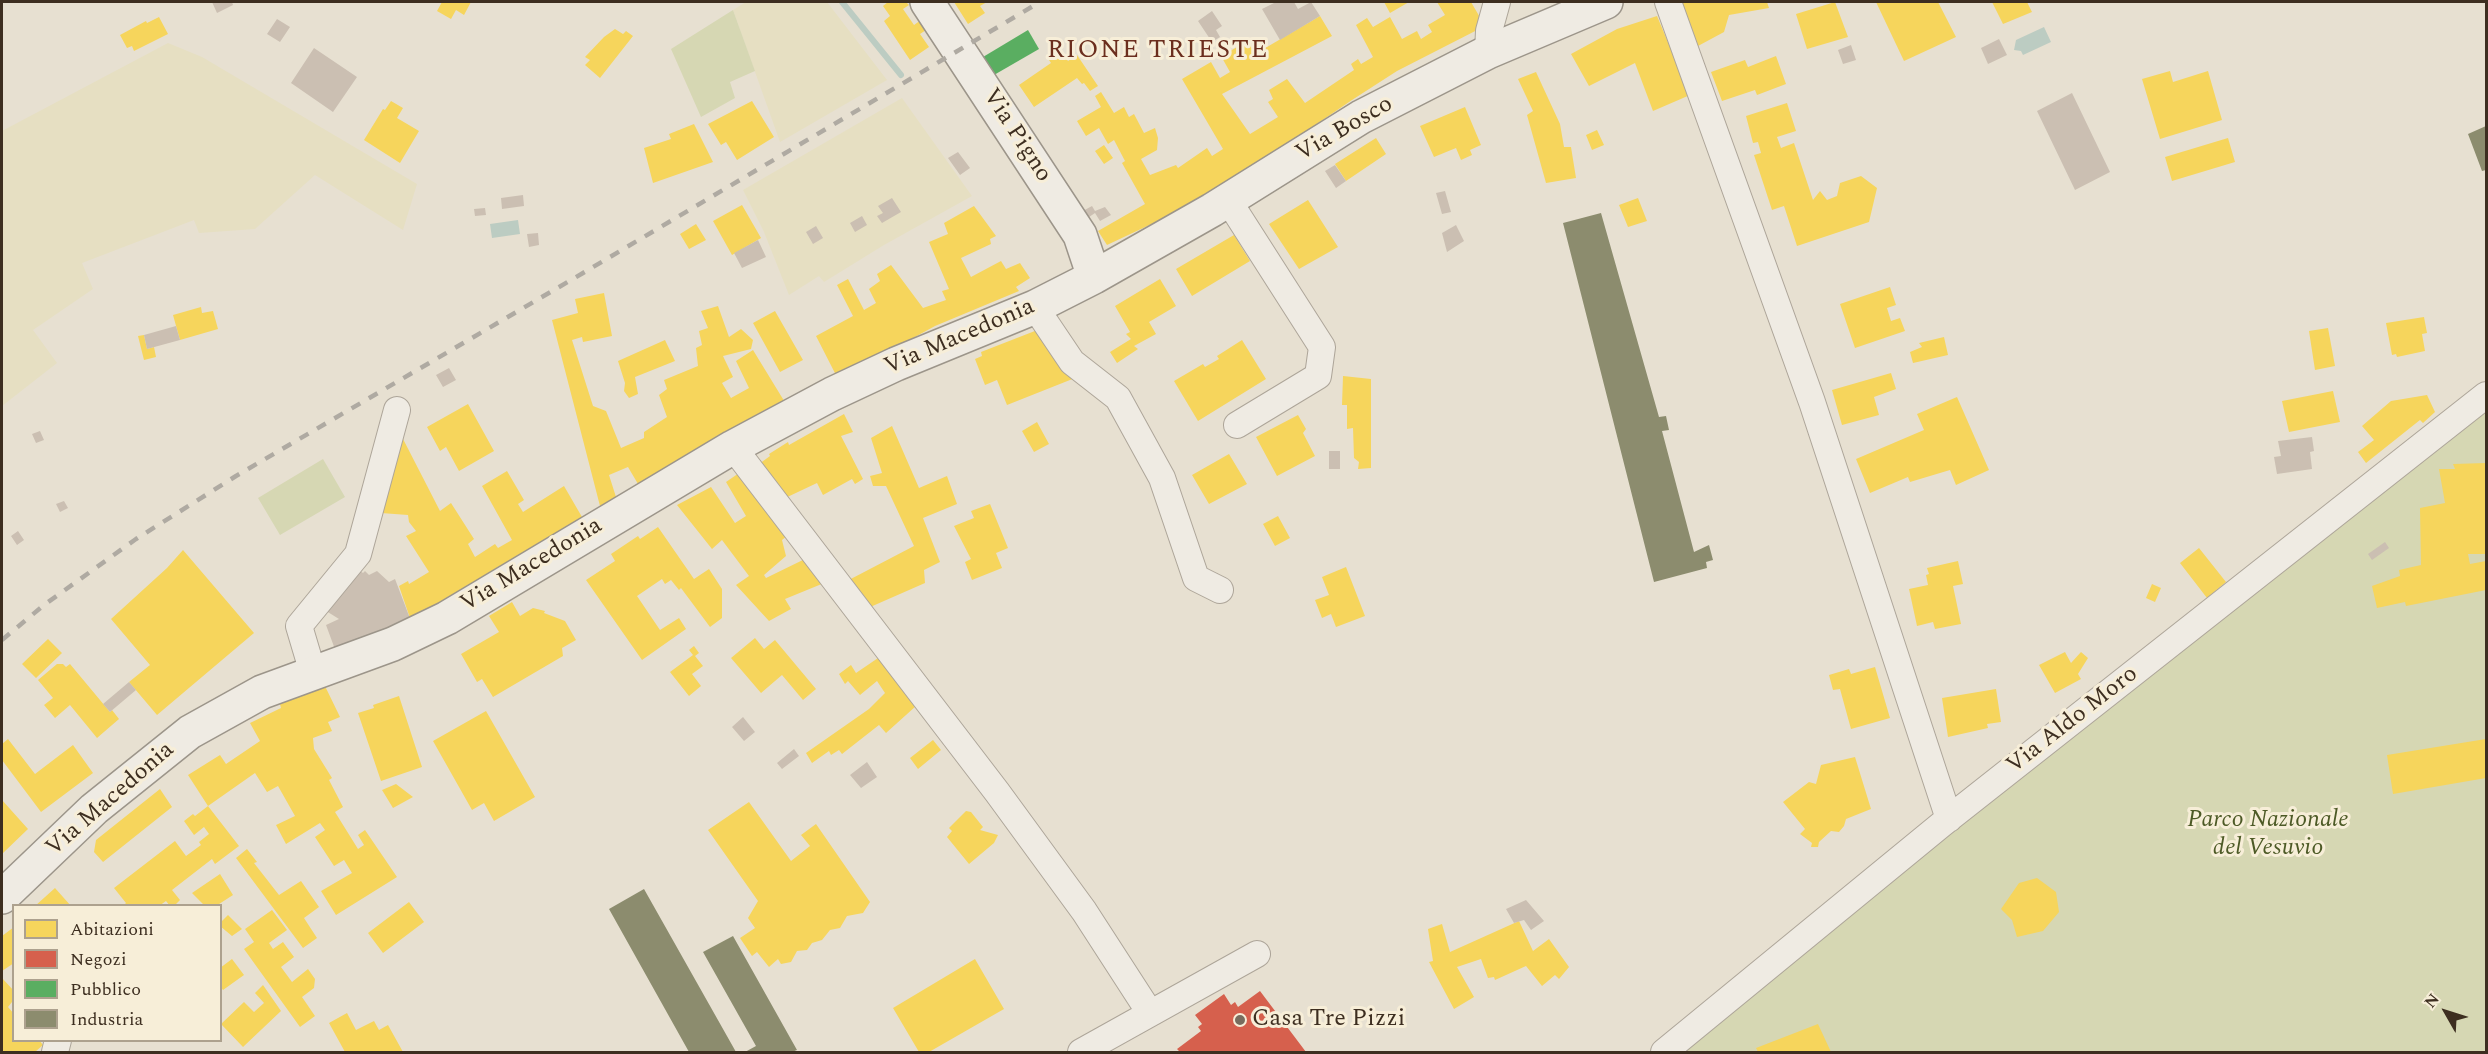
<!DOCTYPE html>
<html>
<head>
<meta charset="utf-8">
<style>
	body { margin:0 }
	#map { position:relative; width:2488px; height:1054px; overflow:hidden; background:#e7e0d1; font-family:Spectral,serif }
	canvas { display:block }
	.frame { position:absolute; inset:0; border:3px solid #3d2e20; pointer-events:none }
	.legend { position:absolute; left:12px; top:904px; width:210px; height:138px; box-sizing:border-box; background:#f7eed8; border:2px solid #ada18e; margin:0; padding:8px 10px; list-style:none; font-size:18px; color:#3d2e20 }
	.legend li { display:flex; align-items:center; gap:12px; height:30px }
	.legend b { width:30px; border:2px solid #ada18e }
	.north { position:absolute; left:2416px; top:982px; width:60px; height:60px; -webkit-text-stroke:4px #f7eed8; paint-order:stroke; rotate:309deg; font-size:16px; font-weight:700; line-height:24px; text-align:center; color:#3d2e20 }
	.north::after { content:''; display:block; margin:auto; width:21px; height:27px; background:#3d2e20; clip-path:polygon(50% 0,100% 100%,50% 72%,0 100%) }
</style>
</head>
<body>
<div id="map">
<canvas width="2488" height="1054"></canvas>
<div class="frame"></div>
<ul class="legend">
<li><b style="height:16px;background:#f6d55c"></b>Abitazioni</li>
<li><b style="height:16px;background:#d6604d"></b>Negozi</li>
<li><b style="height:16px;background:#5aae61"></b>Pubblico</li>
<li><b style="height:16px;background:#8c8c6e"></b>Industria</li>
</ul>
<div class="north">N</div>
</div>
<script>
const ctx = document.querySelector('canvas').getContext('2d');
ctx.lineJoin = 'round';
function fill(path, color) {
  ctx.fillStyle = color;
  ctx.fill(path, 'evenodd');
}
function poly(rows) {
  const path = new Path2D();
  for (const r of rows) {
    path.moveTo(r[0], r[1]);
    for (let i = 2; i < r.length; i += 2) path.lineTo(r[i], r[i + 1]);
  }
  return path;
}
function stroke(path, color, width, dash) {
  ctx.strokeStyle = color;
  ctx.lineWidth = width;
  ctx.lineCap = dash ? 'butt' : 'round';
  ctx.setLineDash(dash || []);
  ctx.stroke(path);
}
function write(font, color, halo, rows, align = 'center') {
  ctx.font = font + ' Spectral,serif';
  ctx.lineWidth = 6;
  ctx.setLineDash([]);
  ctx.textBaseline = 'middle';
  ctx.strokeStyle = halo;
  ctx.fillStyle = color;
  for (const [text, x, y, turn = 0] of rows) {
    ctx.save();
    ctx.translate(x, y);
    ctx.rotate((+turn || 0) * Math.PI / 180);
    ctx.textAlign = isNaN(turn) ? turn : align;
    if (halo) ctx.strokeText(text, 0, 0);
    ctx.fillText(text, 0, 0);
    ctx.restore();
  }
}
fill(poly([
	[746,2,827,2,887,80,780,142,733,10],
	[168,43,202,57,417,184,403,230,315,175,255,229,199,233,194,220,82,263,93,289,33,330,57,363,2,406,2,131],
	[902,98,972,196,884,245,824,282,819,276,789,295,764,232,743,190]
]), '#e6dfc2');
fill(poly([
	[733,10,755,71,730,82,735,98,701,117,671,49],
	[2486,381,2486,1052,1656,1052,2173,630],
	[323,459,345,497,280,535,258,498]
]), '#d6d7b3');
fill(poly([
	[2044,27,2051,42,2023,55,2021,51,2014,50,2016,40],
	[518,220,520,234,492,238,490,224]
]), '#bcccc2');
fill(poly([
	[442,2,452,3,471,2,464,15,456,10,451,19,437,11],
	[888,2,906,2,909,5,903,9,914,25,921,20,926,30,920,34,929,47,910,60,884,21,890,16,883,6],
	[954,2,987,2,980,6,985,13,968,24],
	[1384,2,1409,2,1390,13],
	[1437,2,1471,2,1485,26,1397,71,1352,100,1211,196,1107,245,1098,231,1145,204,1122,163,1125,161,1114,140,1108,144,1099,128,1086,136,1077,121,1101,107,1095,96,1101,92,1114,113,1124,107,1129,117,1134,114,1144,133,1155,128,1158,138,1157,150,1141,159,1150,175,1176,165,1178,168,1207,148,1212,156,1223,149,1182,79,1211,62,1220,78,1230,72,1221,56,1248,41,1255,54,1320,16,1332,36,1222,94,1250,134,1278,117,1268,102,1273,99,1269,90,1287,79,1305,103,1354,70,1351,64,1358,59,1361,64,1373,57,1356,25,1367,18,1373,27,1390,17,1402,39,1417,31,1421,39,1432,32,1428,25,1445,15],
	[1682,2,1767,2,1769,8,1729,15,1724,32,1698,46],
	[1835,2,1848,37,1807,49,1796,14],
	[1876,2,1938,2,1956,37,1904,61],
	[1992,2,2027,2,2032,12,2003,24],
	[1657,16,1690,95,1653,111,1635,63,1589,86,1571,54,1617,29],
	[159,17,168,34,134,51,132,46,127,48,120,35,146,21,147,23],
	[615,29,623,34,626,31,633,36,600,78,585,65,590,60,585,57,604,37],
	[1061,52,1068,61,1077,55,1098,86,1090,91,1084,83,1082,84,1077,78,1034,107,1019,85,1051,63,1049,60],
	[1776,56,1786,84,1757,95,1755,90,1722,101,1711,72,1745,60,1748,67],
	[2170,71,2173,82,2208,71,2222,120,2160,139,2142,79],
	[1536,72,1560,124,1564,147,1571,147,1576,178,1546,183,1527,115,1533,111,1518,79],
	[391,101,403,108,397,118,419,131,400,163,364,140,383,109,385,110],
	[752,101,774,137,737,160,726,142,721,145,708,124],
	[1787,103,1796,131,1777,137,1781,148,1794,143,1813,200,1820,191,1827,200,1837,196,1840,183,1861,176,1877,188,1869,222,1797,246,1784,206,1772,210,1754,155,1761,153,1758,142,1753,143,1746,116],
	[1465,107,1481,145,1470,150,1472,155,1461,160,1456,148,1434,157,1420,126],
	[694,124,713,162,653,183,644,148,671,139,669,134],
	[1597,130,1604,145,1592,150,1586,135],
	[1376,138,1386,154,1346,181,1335,164],
	[2228,138,2235,162,2172,181,2165,157],
	[1104,145,1113,158,1104,164,1095,151],
	[1638,198,1647,221,1628,227,1619,205],
	[1308,200,1338,247,1299,269,1269,224],
	[742,205,761,238,732,255,713,221],
	[974,206,996,236,990,239,991,244,961,258,971,277,1001,261,1006,269,1020,263,1030,278,1016,287,1019,291,935,326,838,379,816,336,853,316,837,285,848,279,864,310,876,303,869,289,880,281,877,274,891,265,923,308,946,300,942,291,949,289,929,242,948,234,944,223],
	[696,224,706,240,689,249,680,234],
	[1234,235,1250,261,1192,296,1176,269],
	[1160,279,1176,306,1149,322,1156,334,1134,346,1138,349,1117,363,1110,352,1131,339,1126,334,1130,332,1115,306],
	[1890,287,1896,305,1887,308,1891,321,1900,318,1905,331,1855,348,1840,304],
	[604,293,612,336,583,342,582,337,572,340,593,406,606,411,621,448,644,438,644,432,667,417,659,395,667,389,664,380,698,366,696,348,702,345,699,331,708,328,701,311,718,306,729,337,741,329,753,340,751,349,723,356,733,377,722,383,731,398,749,388,736,361,753,350,786,404,638,484,628,467,609,475,616,497,600,506,552,320,578,313,575,299],
	[201,307,202,313,213,311,218,329,180,340,173,315],
	[775,311,803,360,780,372,753,323],
	[2424,317,2427,333,2422,334,2425,351,2397,357,2396,354,2392,355,2386,323],
	[2328,328,2335,366,2315,370,2309,331],
	[1040,329,1075,378,1007,405,997,380,985,385,975,359,982,356,981,352],
	[144,335,147,349,154,347,156,357,144,360,138,336],
	[1944,337,1948,355,1913,363,1910,352,1922,347,1919,343],
	[665,340,675,361,635,377,638,394,629,398,624,391,625,383,618,361],
	[1242,340,1266,379,1198,421,1174,381,1203,364,1205,367,1219,359,1217,356],
	[1891,373,1896,389,1874,397,1879,415,1842,425,1832,390],
	[1343,376,1371,379,1371,468,1358,469,1359,462,1354,458,1353,428,1347,429,1347,405,1342,405],
	[2333,391,2340,422,2289,432,2282,401],
	[2427,395,2435,412,2423,423,2420,420,2366,463,2358,452,2374,440,2362,426,2391,401],
	[1957,397,1989,470,1956,485,1950,470,1910,482,1908,477,1870,493,1856,459,1924,430,1917,414],
	[468,404,494,451,459,471,446,447,440,451,427,427],
	[844,414,853,432,841,436,863,479,855,484,852,479,823,495,817,483,781,500,755,467,770,456,769,454,788,442,789,445],
	[1298,415,1306,429,1303,433,1315,456,1277,476,1256,437],
	[1037,422,1049,444,1034,452,1022,431],
	[892,426,919,488,947,476,957,504,923,518,940,562,924,570,925,583,868,608,845,582,914,546,886,486,873,486,870,476,882,473,871,438],
	[402,437,440,511,451,503,474,539,468,544,475,557,495,544,498,548,512,540,482,486,507,471,524,500,518,504,523,512,564,486,582,517,445,603,411,621,399,586,408,581,409,584,429,572,406,536,416,531,409,522,408,515,381,513],
	[1229,454,1247,484,1209,504,1192,475],
	[2486,463,2486,554,2468,554,2470,564,2486,561,2486,590,2406,606,2405,602,2377,608,2372,586,2400,576,2399,570,2421,565,2420,508,2445,503,2439,469,2455,469,2453,464],
	[742,471,793,531,782,540,786,556,764,575,766,578,809,557,829,581,785,599,791,609,769,621,736,585,749,576,722,540,712,549,677,505,711,487,735,523,746,516,726,482],
	[990,504,1008,548,996,553,1002,568,972,580,965,562,971,559,954,526,974,518,971,511],
	[1278,516,1290,538,1275,546,1263,524],
	[658,527,694,579,709,569,722,589,722,618,710,627,681,588,679,590,671,580,665,584,662,579,637,596,660,630,679,618,686,629,642,660,586,580,615,561,611,554,638,536,640,539],
	[2199,548,2226,582,2207,598,2180,563],
	[183,550,254,633,157,715,129,682,150,665,111,619,167,568],
	[1958,561,1963,584,1953,586,1961,624,1935,629,1933,622,1917,626,1909,589,1928,585,1926,575,1929,574,1927,568],
	[1346,567,1365,616,1336,627,1331,614,1322,618,1315,600,1329,595,1322,577],
	[2152,584,2161,588,2155,602,2146,598],
	[512,602,520,616,533,608,545,611,544,613,565,621,576,640,562,648,563,656,493,697,482,679,477,682,461,654,499,632,489,616],
	[755,638,764,649,775,640,816,689,803,700,782,675,761,693,731,658],
	[48,639,62,653,36,678,22,664],
	[694,646,699,653,695,656,703,666,692,674,701,686,689,696,670,672,693,655,689,650],
	[2065,652,2071,663,2081,652,2088,658,2078,674,2081,679,2055,693,2039,665],
	[881,656,916,706,886,733,879,725,842,754,839,750,831,755,829,751,812,763,806,753,869,709,885,693,877,681,860,695,848,681,845,684,839,674,851,665,856,673],
	[57,664,63,664,66,667,70,664,110,712,112,710,119,719,97,738,70,705,55,718,44,705,53,698,38,680],
	[1875,667,1890,718,1851,729,1840,689,1833,690,1829,675,1849,669,1851,674],
	[324,684,340,717,328,722,332,731,313,738,314,749,332,778,329,780,343,807,335,812,358,849,364,845,358,835,365,830,397,877,336,915,321,891,352,873,344,860,334,866,315,837,325,830,320,823,286,844,276,825,295,816,278,786,267,792,255,773,208,806,188,775,220,755,226,764,260,741,250,723,281,708,280,704],
	[1996,689,2001,722,1987,724,1988,728,1948,737,1942,698],
	[399,696,422,767,381,781,358,713,374,708,373,705],
	[486,711,535,797,494,821,484,803,472,810,433,741],
	[8,739,35,774,73,745,93,773,41,812,2,760,2,744],
	[2486,739,2486,778,2393,794,2387,755],
	[933,740,941,750,918,769,910,758],
	[1855,757,1871,809,1846,819,1844,826,1839,832,1831,831,1819,842,1818,847,1811,847,1812,843,1800,834,1805,829,1783,802,1809,782,1816,784,1821,765],
	[396,784,413,797,393,808,382,790],
	[160,789,172,807,103,862,94,852,96,840],
	[2,800,28,829,2,854],
	[749,802,791,861,810,846,801,835,816,824,870,902,863,913,847,916,840,928,830,930,822,940,812,943,807,950,797,951,791,962,781,964,778,959,769,967,757,952,752,956,740,938,755,928,748,918,758,901,708,830],
	[208,806,239,846,215,864,212,859,172,890,180,900,174,906,170,906,166,901,159,906,123,906,126,903,114,888,175,841,186,856,201,845,199,842,209,834,204,827,194,835,184,821,193,814,195,816],
	[966,811,971,812,983,827,980,830,998,835,994,843,969,864,947,837,952,831,949,828],
	[247,849,257,862,254,863,279,895,301,881,319,907,304,918,317,938,303,948,236,858],
	[220,874,233,895,216,906,205,906,192,893],
	[2037,878,2056,892,2059,912,2043,931,2017,937,2012,920,2001,909,2019,883],
	[55,888,71,906,35,906],
	[409,902,424,922,383,953,368,933],
	[272,910,287,930,269,943,273,949,283,942,294,957,281,967,292,982,308,969,315,979,314,988,302,997,315,1016,300,1027,244,949,254,942,245,929],
	[228,915,242,929,232,936,220,926,220,923],
	[1519,921,1533,951,1549,939,1569,967,1559,979,1555,975,1542,986,1526,966,1495,980,1494,977,1488,978,1481,959,1457,967,1474,997,1454,1009,1429,962,1433,961,1428,929,1442,924,1450,952],
	[14,927,14,963,2,971,2,936],
	[232,959,244,975,223,990,220,986,220,968],
	[975,959,1004,1009,929,1052,919,1052,893,1008],
	[2,978,14,991,14,1004,12,1002,8,1007,14,1014,14,1040,39,1040,43,1045,35,1052,2,1052],
	[263,985,281,1011,243,1047,221,1024,244,1002,254,1012,264,1003,255,993],
	[347,1013,356,1030,374,1021,379,1030,388,1025,403,1052,345,1052,329,1023],
	[1818,1024,1831,1052,1758,1052,1756,1048]
]), '#f6d55c');
fill(poly([
	[1260,991,1306,1052,1180,1052,1177,1049,1201,1031,1198,1027,1202,1024,1195,1015,1224,994,1231,1005,1235,1002,1238,1007]
]), '#d6604d');
fill(poly([
	[1028,30,1039,49,994,75,983,57]
]), '#5aae61');
fill(poly([
	[2486,126,2486,170,2482,171,2468,134],
	[1601,213,1659,417,1666,416,1669,430,1662,431,1694,552,1709,545,1713,560,1706,562,1707,568,1654,582,1563,223],
	[644,889,736,1052,689,1052,609,909],
	[733,936,797,1050,792,1052,745,1052,756,1046,703,952]
]), '#8c8c6e');
stroke(poly([
	[842,2,901,75]
]), '#bcccc2', 6);
fill(poly([
	[212,2,232,2,233,5,217,13],
	[1276,2,1294,2,1298,9,1311,2,1320,16,1280,40,1262,9],
	[1212,11,1222,26,1216,30,1220,37,1212,42,1198,21],
	[277,19,290,27,280,42,267,34],
	[1999,39,2007,55,1988,64,1981,48],
	[1851,45,1856,60,1843,64,1838,50],
	[314,48,357,77,333,112,291,83],
	[2072,93,2110,172,2075,190,2037,111],
	[958,152,970,168,960,175,948,158],
	[1335,165,1346,181,1336,188,1325,171],
	[1445,191,1451,212,1442,214,1436,193],
	[523,195,524,206,502,209,501,198],
	[892,198,901,212,882,223,877,216,883,213,878,206],
	[1092,206,1095,211,1105,207,1111,215,1100,221,1095,213,1086,219,1081,212],
	[485,208,486,215,475,216,474,209],
	[862,216,867,225,855,232,850,223],
	[1456,225,1464,241,1447,252,1442,233],
	[816,226,823,238,813,244,806,232],
	[538,233,539,245,529,247,527,234],
	[758,240,766,257,742,268,734,253],
	[176,326,180,340,147,349,144,335],
	[449,368,456,380,443,387,436,375],
	[40,431,44,440,36,443,32,434],
	[2312,437,2314,451,2310,452,2312,469,2277,474,2274,457,2281,456,2278,441],
	[1329,451,1340,451,1340,469,1329,469],
	[64,501,68,508,60,512,56,504],
	[18,531,24,540,17,545,11,536],
	[2385,542,2389,548,2372,560,2368,554],
	[359,570,363,573,365,571,369,575,377,571,389,582,395,579,411,621,336,652,326,625,339,619,323,609],
	[129,682,136,690,110,712,103,704],
	[743,717,755,732,744,741,732,727],
	[794,749,799,756,782,769,777,763],
	[867,762,877,777,861,788,850,775],
	[1526,900,1544,921,1531,930,1524,920,1514,923,1506,909]
]), '#cbbfb2');
const street = poly([
	[1668,2,1812,402,1949,819],
	[1488,52,1489,31,1497,2],
	[1228,200,1322,347,1318,376,1237,425],
	[1035,307,1072,362,1118,398,1162,478,1196,578,1220,590],
	[733,447,997,792,1084,911,1150,1013],
	[313,673,299,626,358,554,397,410],
	[55,1052,58,1040],
	[1081,1052,1257,954],
	[1664,1052,1942,824,2486,395]
]);
const secondary = poly([
	[927,2,1080,235,1094,277],
	[2,897,94,809,190,732,262,692,393,644,447,618,733,447,832,394,896,364,1035,307,1094,277,1212,210,1361,117,1488,52,1606,2]
]);
stroke(street, '#ada599', 28);
stroke(secondary, '#9c958a', 36);
stroke(street, '#efebe3', 26);
stroke(secondary, '#efebe3', 33);
stroke(poly([
	[2,640,44,605,136,539,236,476,583,273,1040,2]
]), '#afaaa2', 4.5, [10, 10]);
for (const [x, y, r, color] of [
	[1240,1020,6,"#786c5e"]
]) {
  const dot = new Path2D();
  dot.arc(x, y, r, 0, 2 * Math.PI);
  ctx.fillStyle = color;
  ctx.fill(dot);
  stroke(dot, '#f7eed8', 2);
}
write('24px', '#3d2e20', '#f7eed8', [
	["Via Bosco",1345,130,-30],
	["Via Pigno",1016,136,57],
	["Via Macedonia",960,338,-23],
	["Via Macedonia",532,566,-31],
	["Via Aldo Moro",2073,721,-38],
	["Via Macedonia",111,800,-41]
]);
write('italic 24px', '#4d5a26', '#f7eed8', [
	["Parco Nazionale",2268,821],
	["del Vesuvio",2268,849]
]);
write('24px', '#3d2e20', '#f7eed8', [
	["Casa Tre Pizzi",1252,1020]
], 'left');
ctx.letterSpacing = '1.5px';
write('26px', '#6b2e1e', '#f7eed8', [
	["RIONE TRIESTE",1158,52]
]);
ctx.letterSpacing = '0px';
</script>
</body>
</html>
